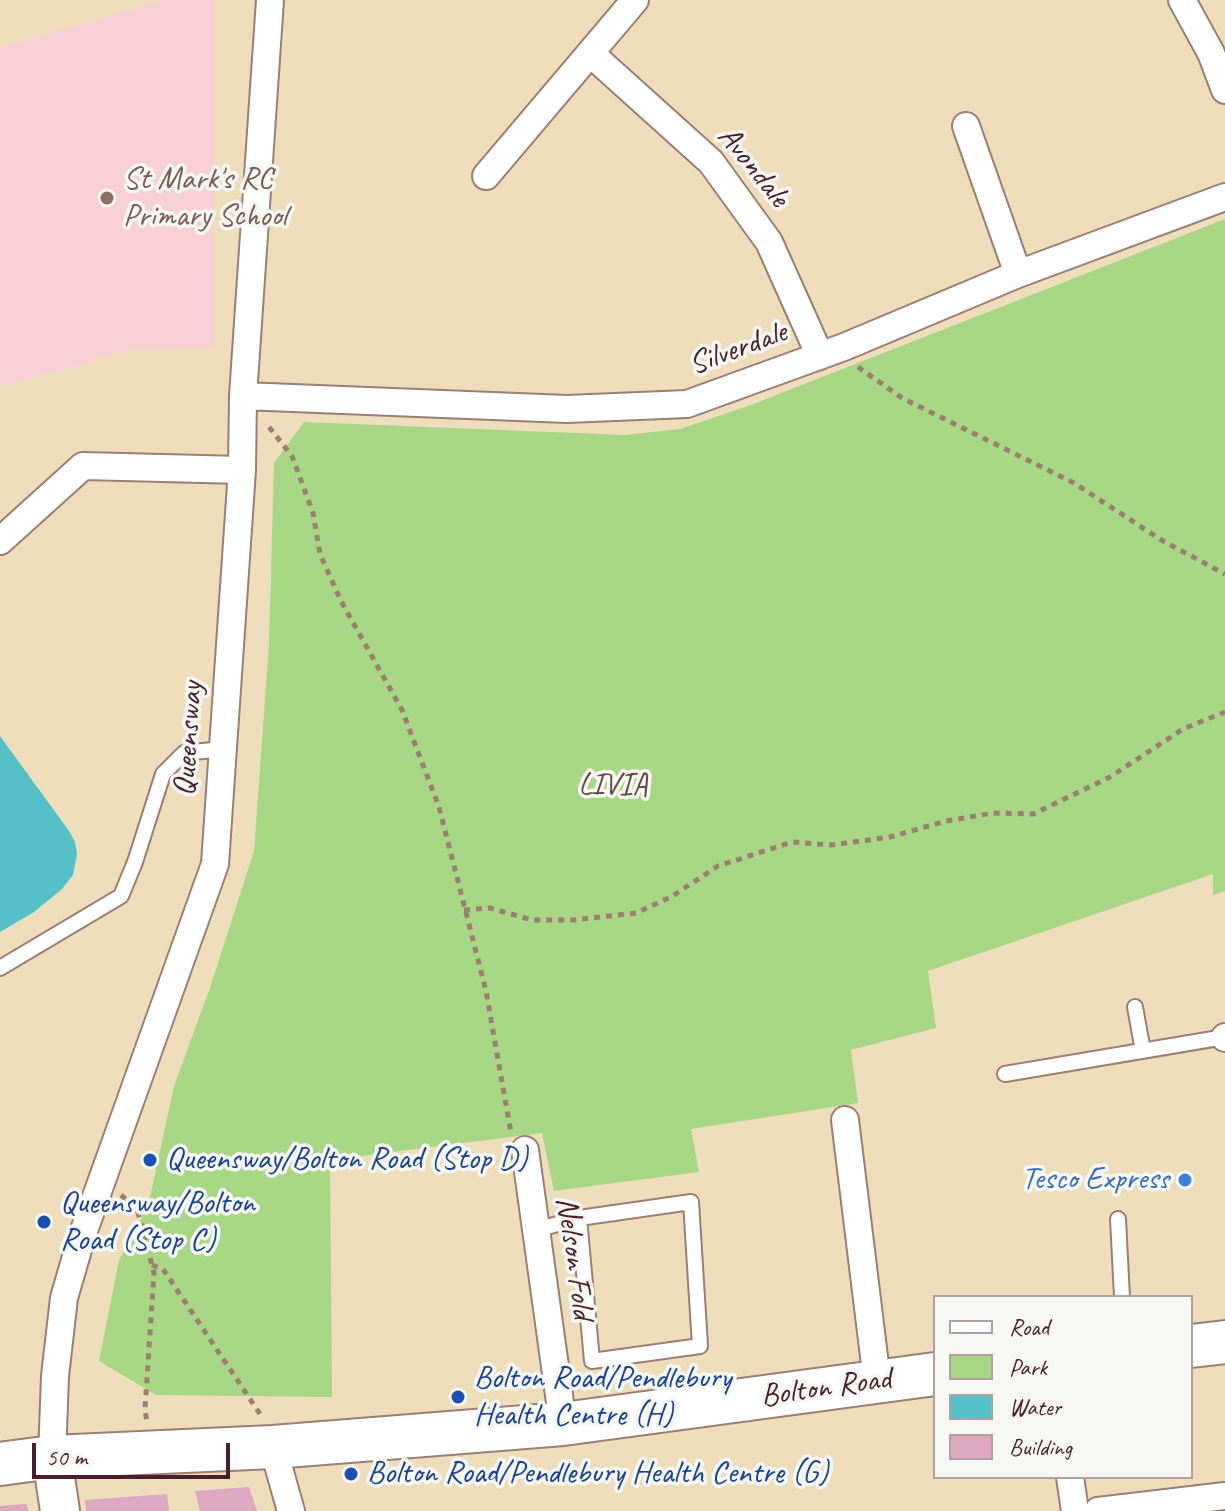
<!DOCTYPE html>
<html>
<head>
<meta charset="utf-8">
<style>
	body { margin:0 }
	#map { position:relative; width:1225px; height:1511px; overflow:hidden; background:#edb; font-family:Caveat,sans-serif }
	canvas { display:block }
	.legend { position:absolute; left:933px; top:1295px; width:260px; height:184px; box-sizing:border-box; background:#f6f6f2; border:2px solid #b1a0a2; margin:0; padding:10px 14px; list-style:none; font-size:24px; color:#4a1f2b }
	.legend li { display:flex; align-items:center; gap:16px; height:40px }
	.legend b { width:40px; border:2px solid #b1a0a2 }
	.scale { position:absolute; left:32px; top:1443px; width:198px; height:36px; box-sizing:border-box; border:4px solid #4a1f2b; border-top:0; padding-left:10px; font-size:24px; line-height:28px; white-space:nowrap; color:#4a1f2b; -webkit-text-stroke:6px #f6f6f2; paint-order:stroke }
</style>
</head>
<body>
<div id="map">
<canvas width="1225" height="1511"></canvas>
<ul class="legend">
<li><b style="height:10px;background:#fff"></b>Road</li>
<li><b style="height:22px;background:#a7d684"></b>Park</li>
<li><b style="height:22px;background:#53c1c7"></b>Water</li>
<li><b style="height:22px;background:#dea9c0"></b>Building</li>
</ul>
<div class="scale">50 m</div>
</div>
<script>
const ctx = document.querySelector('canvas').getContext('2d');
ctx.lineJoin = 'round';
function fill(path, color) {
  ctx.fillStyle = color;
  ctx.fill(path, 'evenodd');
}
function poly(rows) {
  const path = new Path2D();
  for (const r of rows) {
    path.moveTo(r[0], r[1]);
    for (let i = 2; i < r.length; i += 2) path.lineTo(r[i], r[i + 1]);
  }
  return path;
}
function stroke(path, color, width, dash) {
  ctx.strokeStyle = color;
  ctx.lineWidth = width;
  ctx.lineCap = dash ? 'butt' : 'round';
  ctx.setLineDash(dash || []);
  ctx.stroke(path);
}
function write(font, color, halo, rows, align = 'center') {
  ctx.font = font + ' Caveat,sans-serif';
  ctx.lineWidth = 7;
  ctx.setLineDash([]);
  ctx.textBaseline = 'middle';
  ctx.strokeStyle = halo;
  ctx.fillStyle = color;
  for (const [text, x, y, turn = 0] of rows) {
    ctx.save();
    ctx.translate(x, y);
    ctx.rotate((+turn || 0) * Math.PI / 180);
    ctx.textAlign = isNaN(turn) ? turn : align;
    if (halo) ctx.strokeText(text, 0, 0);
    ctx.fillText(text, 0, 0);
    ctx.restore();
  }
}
fill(poly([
	[164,0,213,0,214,348,122,351,82,365,0,386,0,48]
]), '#f7cfd4');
fill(poly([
	[1225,219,1225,891,1213,895,1213,874,928,971,936,1028,851,1050,858,1103,691,1129,699,1172,554,1191,542,1133,330,1160,332,1397,156,1395,99,1361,119,1260,148,1206,174,1086,210,988,254,851,269,645,274,463,304,422,625,435,680,429,751,405]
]), '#a7d684');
fill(poly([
	[0,736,69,831,75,842,77,854,73,875,62,889,34,912,0,932]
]), '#53c1c7');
fill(poly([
	[249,1487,257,1511,200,1511,195,1491],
	[167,1494,169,1511,86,1511,85,1500],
	[26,1504,29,1511,0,1511,0,1506]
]), '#dea9c0');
const service = poly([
	[0,968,121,896,135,862,163,774,184,753,222,749],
	[1135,1007,1143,1051],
	[1005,1074,1225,1037],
	[1118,1219,1122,1297],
	[536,1230,579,1218,691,1202,700,1346,592,1361,579,1218]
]);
const minor = poly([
	[1182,0,1211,53,1225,90],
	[590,53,711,162,769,242,820,356],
	[966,126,1018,274],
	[486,176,635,0],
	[243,396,567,409,687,404,844,347,1018,274,1225,197],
	[0,541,83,466,242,470],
	[1225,1037,1225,1038],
	[845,1120,877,1381],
	[525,1150,563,1424],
	[273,1447,291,1511],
	[52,1457,55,1376,64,1298,82,1236,215,864,242,470,243,396,270,0],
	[1070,1477,1075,1511],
	[1098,1511,1225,1496]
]);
const secondary = poly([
	[52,1457,60,1511]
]);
const primary = poly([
	[1191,1346,1225,1342],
	[0,1464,52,1457,273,1447,563,1424,935,1374]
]);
stroke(service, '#9c7e73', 18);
stroke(minor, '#9c7e73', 30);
stroke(secondary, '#9c7e73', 42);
stroke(primary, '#9c7e73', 46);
stroke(poly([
	[858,367,902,398,1074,483,1163,541,1225,574],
	[269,427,292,456,313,513,320,554,341,601,402,710,439,807,486,991,511,1133],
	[464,910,490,908,532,920,573,920,636,913,671,897,718,866,792,842,831,845,890,837,946,821,993,813,1033,814,1110,777,1183,729,1225,712],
	[121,1195,137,1209,154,1273,145,1409,147,1423],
	[152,1265,163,1269,260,1414]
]), '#9c7e73', 5, [6, 6]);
stroke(service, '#fff', 14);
stroke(minor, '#fff', 26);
stroke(secondary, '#fff', 38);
stroke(primary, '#fff', 42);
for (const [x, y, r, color] of [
	[107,198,8,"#8d6e63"],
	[150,1160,8,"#1a4fb4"],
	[1185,1180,8,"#3f7fe0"],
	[44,1222,8,"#1a4fb4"],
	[458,1397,8,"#1a4fb4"],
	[351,1474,8,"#1a4fb4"]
]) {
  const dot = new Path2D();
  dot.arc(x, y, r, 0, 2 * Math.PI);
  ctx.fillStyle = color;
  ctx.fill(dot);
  stroke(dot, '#f6f6f2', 3);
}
write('32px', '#4a1f2b', '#f6f6f2', [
	["Avondale",753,167,51],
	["Silverdale",738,349,-20],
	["Queensway",189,739,-86],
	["Nelson Fold",574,1258,82],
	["Bolton Road",826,1388,-8]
]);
write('32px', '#785e54', '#f6f6f2', [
	["St Mark's RC",123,180],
	["Primary School",123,217]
], 'left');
write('32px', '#614d41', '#f6f6f2', [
	["LIVIA",613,786]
]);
write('32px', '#164399', '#f6f6f2', [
	["Queensway/Bolton Road (Stop D)",166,1160],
	["Queensway/Bolton",60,1204],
	["Road (Stop C)",60,1241],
	["Bolton Road/Pendlebury",474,1379],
	["Health Centre (H)",474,1416],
	["Bolton Road/Pendlebury Health Centre (G)",367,1474]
], 'left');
write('32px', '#366cbe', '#f6f6f2', [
	["Tesco Express",1169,1180]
], 'right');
</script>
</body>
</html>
